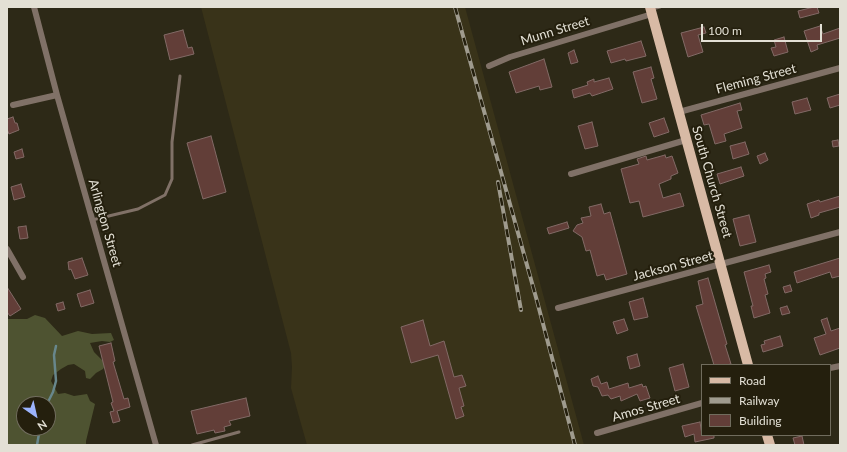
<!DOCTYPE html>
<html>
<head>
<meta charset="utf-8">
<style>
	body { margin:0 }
	#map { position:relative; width:847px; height:452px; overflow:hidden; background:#2d2917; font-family:Lato,sans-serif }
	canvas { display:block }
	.frame { position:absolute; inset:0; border:8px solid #e3e0d5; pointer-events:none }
	.legend { position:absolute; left:701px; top:364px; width:130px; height:72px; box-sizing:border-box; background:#241f0d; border:1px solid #706c5d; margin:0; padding:5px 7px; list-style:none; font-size:12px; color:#e3e0d5 }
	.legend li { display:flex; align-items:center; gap:8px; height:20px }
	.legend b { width:20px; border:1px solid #706c5d }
	.north { position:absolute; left:16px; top:396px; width:40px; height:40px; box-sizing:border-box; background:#241f0d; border:1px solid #706c5d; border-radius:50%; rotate:146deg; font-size:11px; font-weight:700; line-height:16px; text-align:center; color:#e3e0d5 }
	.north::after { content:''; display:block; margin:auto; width:14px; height:18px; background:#9cb4fd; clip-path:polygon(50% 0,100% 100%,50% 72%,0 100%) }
	.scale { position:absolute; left:701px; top:24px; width:121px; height:18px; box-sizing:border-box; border:2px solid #e3e0d5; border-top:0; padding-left:5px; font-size:12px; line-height:14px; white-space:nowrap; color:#e3e0d5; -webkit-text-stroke:3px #241f0d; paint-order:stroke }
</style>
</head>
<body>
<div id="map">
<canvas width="847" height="452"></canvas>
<div class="frame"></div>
<ul class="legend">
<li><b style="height:5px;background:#d8baa5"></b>Road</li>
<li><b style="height:5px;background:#9f9b8e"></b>Railway</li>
<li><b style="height:11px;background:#623e38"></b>Building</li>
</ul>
<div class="north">N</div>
<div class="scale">100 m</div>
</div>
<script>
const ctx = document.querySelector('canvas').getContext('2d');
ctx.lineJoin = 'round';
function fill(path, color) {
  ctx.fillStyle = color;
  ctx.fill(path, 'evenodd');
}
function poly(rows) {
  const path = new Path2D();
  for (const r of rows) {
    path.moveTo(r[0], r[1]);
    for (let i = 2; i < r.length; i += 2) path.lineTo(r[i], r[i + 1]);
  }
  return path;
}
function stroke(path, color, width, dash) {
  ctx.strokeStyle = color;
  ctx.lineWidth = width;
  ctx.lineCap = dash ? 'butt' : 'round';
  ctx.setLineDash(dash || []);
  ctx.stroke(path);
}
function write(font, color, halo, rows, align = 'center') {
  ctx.font = font + ' Lato,sans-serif';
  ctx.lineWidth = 4;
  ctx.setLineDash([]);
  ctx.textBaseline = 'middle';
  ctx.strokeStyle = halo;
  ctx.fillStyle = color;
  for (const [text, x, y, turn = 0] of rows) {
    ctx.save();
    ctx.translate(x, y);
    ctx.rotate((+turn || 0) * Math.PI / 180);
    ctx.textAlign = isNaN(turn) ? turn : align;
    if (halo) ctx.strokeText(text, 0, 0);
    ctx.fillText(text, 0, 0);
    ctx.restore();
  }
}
fill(poly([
	[201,7,465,7,584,445,307,445,291,388,292,367,291,353]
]), '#393319');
fill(poly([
	[35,315,45,318,62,336,78,331,92,334,111,333,114,340,110,342,102,341,90,343,94,352,106,364,103,369,96,373,90,379,86,378,85,371,74,364,68,365,61,369,53,375,51,381,58,394,65,393,74,396,87,394,90,401,95,404,86,441,86,445,7,445,7,319,27,319],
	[24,404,48,404,48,428,24,428]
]), '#4e5331');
stroke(poly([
	[47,404,53,392,56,381,54,355,56,346],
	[37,445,40,428]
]), '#68878c', 2.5);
const building = poly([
	[814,7,817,7,819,13,800,18,798,11,814,7],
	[820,26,823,34,840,28,840,38,817,45,818,49,811,52,804,31,820,26],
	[704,27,706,33,698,35,703,52,688,57,681,33,704,27],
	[183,30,188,48,192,47,194,54,170,60,164,35,183,30],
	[784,37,788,52,774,56,771,48,776,47,774,40,784,37],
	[641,41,646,56,626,61,625,59,611,63,607,51,641,41],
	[574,50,578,62,571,64,568,53,574,50],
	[544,59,552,87,540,90,539,86,516,93,509,72,544,59],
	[651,67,654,78,651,79,657,99,642,103,633,72,651,67],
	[609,78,613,89,592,96,590,93,574,98,572,90,588,85,587,82,594,79,594,82,609,78],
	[840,94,840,105,830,108,827,98,840,94],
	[807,98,811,110,795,114,792,102,807,98],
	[740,103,742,110,737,111,742,128,724,134,726,141,715,144,709,124,704,125,701,115,740,103],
	[13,117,15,123,17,123,19,130,9,134,7,129,7,119,13,117],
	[664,118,669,132,654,137,649,123,664,118],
	[592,122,598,146,585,149,578,126,592,122],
	[211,136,226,192,203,199,187,143,211,136],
	[838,140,839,146,833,147,832,141,838,140],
	[745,142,749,154,733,159,730,146,745,142],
	[22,149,24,157,16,159,14,152,22,149],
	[765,153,768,160,760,164,757,156,765,153],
	[665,155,666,158,672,156,678,173,671,176,671,179,659,184,663,198,680,193,684,206,643,217,639,201,630,203,621,169,639,164,637,159,646,156,647,160,665,155],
	[741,167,744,176,720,184,717,174,741,167],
	[21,184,25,197,14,200,11,187,21,184],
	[840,196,840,207,819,213,819,215,811,218,807,204,819,200,820,202,840,196],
	[601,204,604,214,610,212,627,274,606,280,604,274,597,276,590,250,586,251,582,237,573,231,577,225,583,223,581,218,591,216,589,207,601,204],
	[749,215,756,242,740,246,733,219,749,215],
	[567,222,569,228,549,234,547,228,567,222],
	[26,226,28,238,20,239,18,227,26,226],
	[82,258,88,275,75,279,71,269,69,270,68,262,82,258],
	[840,258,840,276,832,278,830,272,797,283,794,272,840,258],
	[769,265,771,272,765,274,766,278,764,279,768,294,765,295,770,313,754,318,751,306,753,306,744,272,769,265],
	[708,278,727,344,725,345,731,364,726,365,714,365,696,306,703,304,698,281,708,278],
	[790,285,792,291,785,293,783,287,790,285],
	[7,287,21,309,10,316,7,312,7,287],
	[90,290,94,303,81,307,77,294,90,290],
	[643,298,648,317,634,320,629,302,643,298],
	[63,302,65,309,58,311,56,304,63,302],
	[787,306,790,313,782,315,780,308,787,306],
	[827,318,831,331,840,328,840,348,820,355,814,338,826,334,821,320,827,318],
	[624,319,628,330,617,334,613,322,624,319],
	[423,320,430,346,444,341,454,377,462,375,466,386,459,388,464,406,461,407,464,416,456,419,438,355,411,363,401,327,423,320],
	[780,336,783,346,763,352,761,345,765,344,764,341,780,336],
	[111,343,115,361,113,362,124,399,128,398,130,407,117,411,120,421,113,423,110,412,114,411,111,403,113,402,99,346,111,343],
	[637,354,640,366,630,369,627,357,637,354],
	[683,364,689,387,675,391,669,368,683,364],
	[598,376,601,384,607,382,609,389,628,383,629,388,642,384,643,387,646,386,650,398,640,401,637,394,621,401,620,396,611,399,608,395,602,396,598,387,593,386,591,379,598,376],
	[246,398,250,416,229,421,231,425,224,427,225,431,215,433,214,430,197,434,191,411,246,398],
	[700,422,702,435,714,435,714,438,695,442,694,434,685,437,682,426,700,422],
	[802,436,804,445,795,445,793,438,802,436]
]);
fill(building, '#623e38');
stroke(building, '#826a66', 1);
stroke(poly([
	[652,9,660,7],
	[92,220,138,209,165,195,172,179,172,142,180,76],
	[192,445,239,432]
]), '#807167', 3);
stroke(poly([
	[34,7,57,95,156,445],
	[489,66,510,57,652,14],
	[13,105,57,95],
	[679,112,840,68],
	[571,174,686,140],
	[7,249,23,277],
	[558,308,840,232],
	[830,368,840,366],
	[597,433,702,403]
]), '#807167', 6);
stroke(poly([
	[650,7,748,365],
	[767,435,770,445]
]), '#d8baa5', 10);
const rail = poly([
	[455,7,537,301,575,445],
	[498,182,521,310]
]);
stroke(rail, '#9f9b8e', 4);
stroke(rail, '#241f0d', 2.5, [8]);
write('13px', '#e3e0d5', '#241f0d', [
	["Munn Street",555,31,-17],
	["Fleming Street",756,79,-15],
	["South Church Street",712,182,74],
	["Arlington Street",105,223,74],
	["Jackson Street",673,266,-15],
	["Amos Street",646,408,-16]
]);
</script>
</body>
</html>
